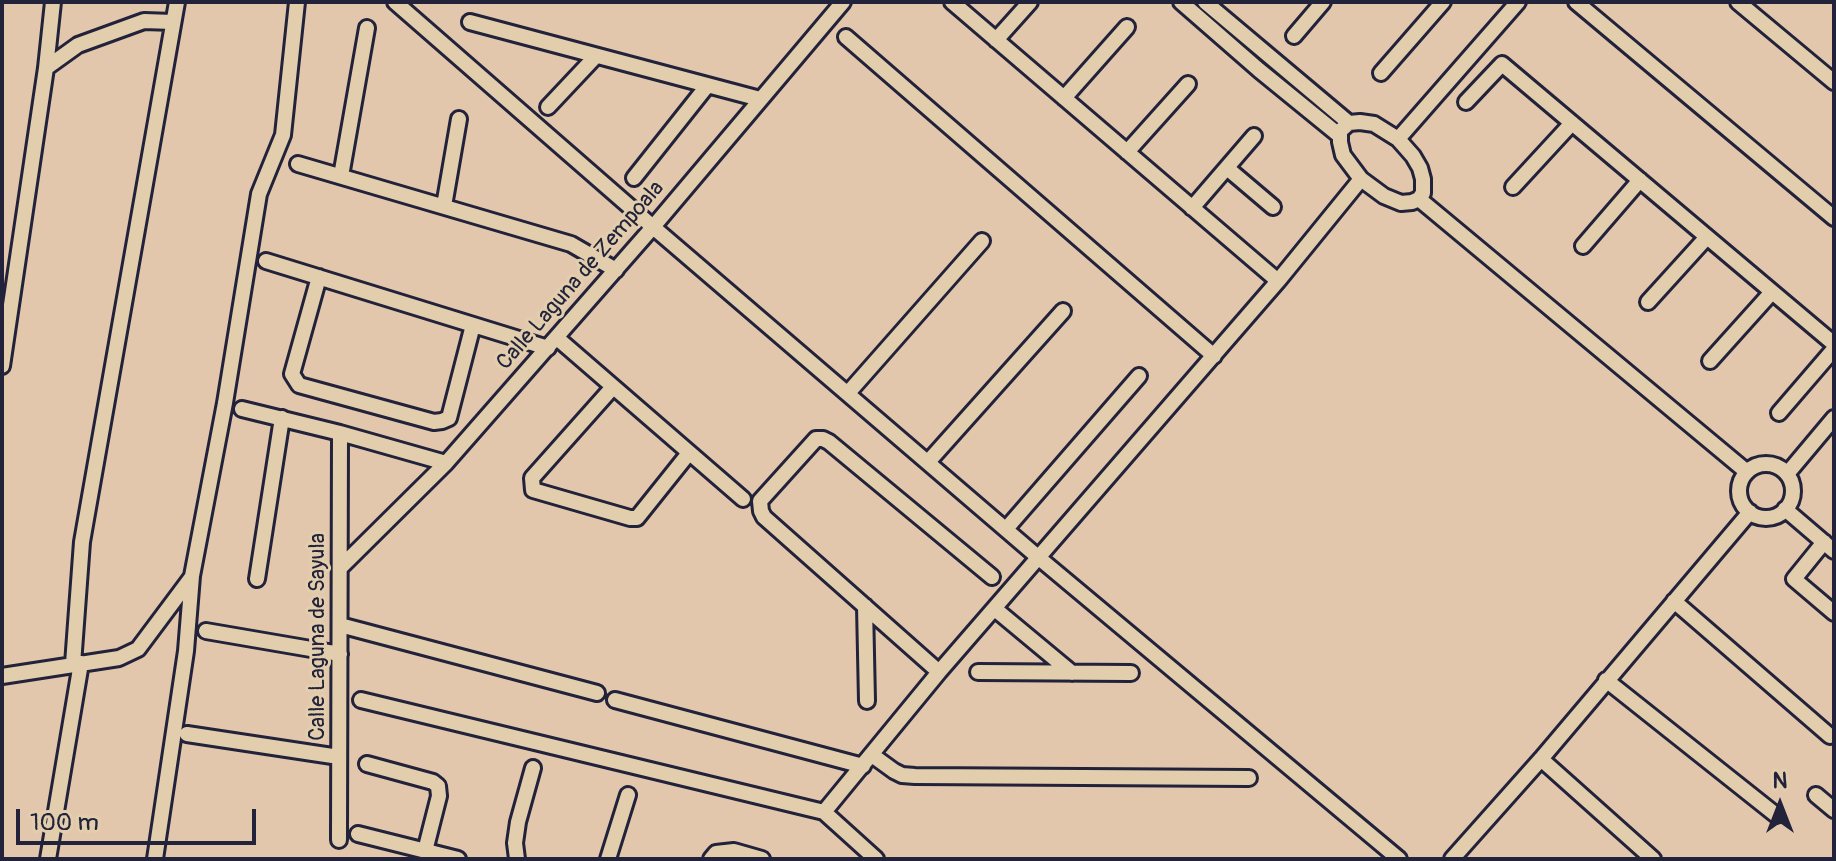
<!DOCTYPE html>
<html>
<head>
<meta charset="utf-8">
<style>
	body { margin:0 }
	#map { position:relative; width:1836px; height:861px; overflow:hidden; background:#e2c7ac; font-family:Pangolin,sans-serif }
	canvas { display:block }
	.frame { position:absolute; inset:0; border:4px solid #22223b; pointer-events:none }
	.north { position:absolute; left:1740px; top:765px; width:80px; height:80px; -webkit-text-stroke:6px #e2cead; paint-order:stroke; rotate:0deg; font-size:22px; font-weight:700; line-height:32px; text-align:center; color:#22223b }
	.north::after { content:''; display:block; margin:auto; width:28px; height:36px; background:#22223b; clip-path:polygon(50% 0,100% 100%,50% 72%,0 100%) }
	.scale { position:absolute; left:16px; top:809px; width:240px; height:36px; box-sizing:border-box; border:4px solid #22223b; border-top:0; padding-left:10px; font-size:24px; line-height:28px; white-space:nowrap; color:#22223b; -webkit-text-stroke:6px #e2cead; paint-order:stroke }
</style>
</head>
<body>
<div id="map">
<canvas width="1836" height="861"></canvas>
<div class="frame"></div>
<div class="north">N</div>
<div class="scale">100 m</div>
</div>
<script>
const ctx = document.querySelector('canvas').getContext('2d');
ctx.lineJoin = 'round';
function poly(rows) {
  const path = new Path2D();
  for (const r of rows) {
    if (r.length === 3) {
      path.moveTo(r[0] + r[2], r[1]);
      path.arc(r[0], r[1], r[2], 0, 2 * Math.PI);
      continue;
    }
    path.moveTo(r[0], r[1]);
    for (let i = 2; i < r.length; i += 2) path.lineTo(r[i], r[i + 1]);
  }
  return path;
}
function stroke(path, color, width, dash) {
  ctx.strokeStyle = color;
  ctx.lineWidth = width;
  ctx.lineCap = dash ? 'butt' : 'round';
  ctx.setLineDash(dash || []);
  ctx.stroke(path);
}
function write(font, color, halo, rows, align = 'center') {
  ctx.font = font + ' Pangolin,sans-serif';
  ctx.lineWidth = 6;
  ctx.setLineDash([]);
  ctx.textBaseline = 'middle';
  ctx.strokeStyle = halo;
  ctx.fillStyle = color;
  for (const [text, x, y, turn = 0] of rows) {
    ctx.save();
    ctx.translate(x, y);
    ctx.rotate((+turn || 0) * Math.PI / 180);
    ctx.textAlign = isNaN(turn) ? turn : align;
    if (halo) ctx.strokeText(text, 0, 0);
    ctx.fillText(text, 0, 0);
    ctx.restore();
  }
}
const street = poly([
	[395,2,653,227,1039,558,1399,859],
	[952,2,1278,281],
	[1181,2,1259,70,1340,136],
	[1205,2,1349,123,1360,122,1374,124,1398,139,1413,156,1420,168,1423,179,1423,193,1419,199,1412,202,1401,203,1384,196,1361,179,1343,155,1340,142,1340,131,1349,123],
	[1576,2,1834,218],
	[1738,2,1834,82],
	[470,22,760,99],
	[1294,36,1323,2],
	[846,37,1214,356],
	[996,40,1030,2],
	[46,68,78,45,144,21,173,22],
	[1381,73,1443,2],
	[1064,98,1127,27],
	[1466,102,1502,64,1834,344],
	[548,107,596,56],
	[1398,139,1518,2],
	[1127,152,1188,84],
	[298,164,571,244,616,270],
	[1227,168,1273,207],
	[341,176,367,28],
	[634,178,707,86],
	[1513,187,1572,123],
	[1419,199,1747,472],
	[444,206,459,119],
	[1192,208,1254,136],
	[1583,246,1640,180],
	[266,261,548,348],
	[319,277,292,374,299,385,434,422,442,421,449,418,473,325],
	[1648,302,1707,237],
	[557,338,743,499],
	[1710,361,1772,292],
	[2,366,46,68,53,2],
	[613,387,532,478,533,490,630,518,637,518,689,453],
	[848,393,982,241],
	[242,409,340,433,446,463],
	[1779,413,1834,349],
	[928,462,1063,311],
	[1766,491,27],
	[1787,474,1834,418],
	[1785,509,1834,551],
	[1006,529,1139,376],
	[1824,542,1794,579,1834,613],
	[340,568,446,463,653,227,843,2],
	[257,579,282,418],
	[1674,601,1830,736],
	[865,606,867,701],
	[995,609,1072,673],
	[340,625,597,693],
	[206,631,340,654],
	[73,664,82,542,177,2],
	[939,672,764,517,761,511,760,501,816,439,823,439,829,442,992,577],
	[978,672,1131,673],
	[2,676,119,658,138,649,191,578],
	[1606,680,1776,815],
	[361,700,824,812,876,859],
	[615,700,863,766],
	[187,734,339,757],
	[872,755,894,771,902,775,915,776,1249,778],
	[1541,759,1653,859],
	[367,764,433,782,438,786,439,796,425,851],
	[1816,795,1834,810],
	[824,812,939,672,1278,281,1361,179],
	[358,834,458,859],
	[339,840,340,433],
	[48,859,81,663],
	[155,859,186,651,192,576,225,403,259,194,283,135,297,2],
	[517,859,515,843,518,822,533,768],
	[608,859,628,795],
	[711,859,716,853,734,851,762,859],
	[1452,859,1541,759,1750,512]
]);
stroke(street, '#22223b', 20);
stroke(street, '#e2cead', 14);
write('22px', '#22223b', '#e2cead', [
	["Calle Laguna de Zempoala",581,276,-49],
	["Calle Laguna de Sayula",318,637,-90]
]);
</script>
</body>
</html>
